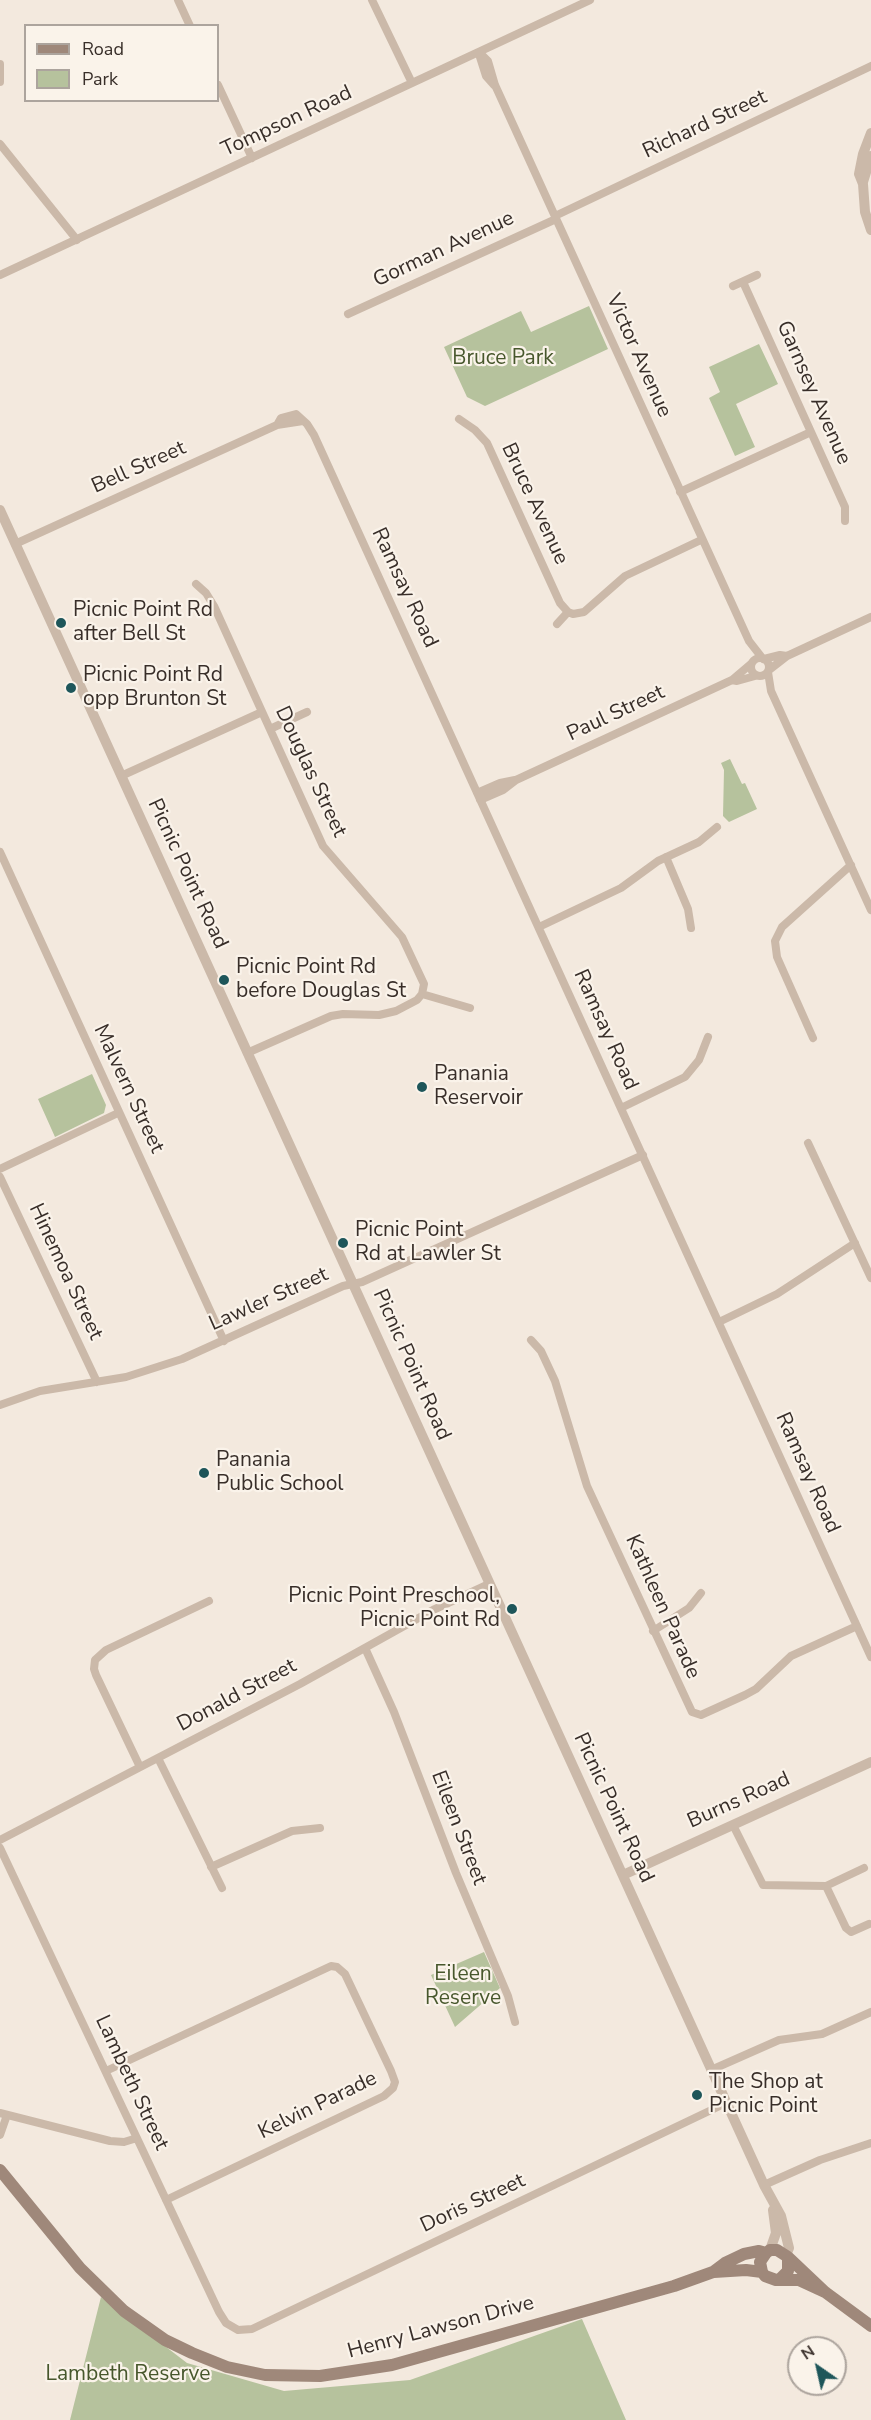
<!DOCTYPE html>
<html>
<head>
<meta charset="utf-8">
<style>
	body { margin:0 }
	#map { position:relative; width:871px; height:2420px; overflow:hidden; background:#f3e9de; font-family:"Nunito Sans",sans-serif }
	canvas { display:block }
	.legend { position:absolute; left:24px; top:24px; width:195px; height:78px; box-sizing:border-box; background:#faf3ea; border:2px solid #aca49d; margin:0; padding:8px 10px; list-style:none; font-size:18px; color:#382e29 }
	.legend li { display:flex; align-items:center; gap:12px; height:30px }
	.legend b { width:30px; border:2px solid #aca49d }
	.north { position:absolute; left:787px; top:2336px; width:60px; height:60px; box-sizing:border-box; background:#faf3ea; border:2px solid #aca49d; border-radius:50%; rotate:326deg; font-size:16px; font-weight:700; line-height:24px; text-align:center; color:#382e29 }
	.north::after { content:''; display:block; margin:auto; width:21px; height:27px; background:#1e565a; clip-path:polygon(50% 0,100% 100%,50% 72%,0 100%) }
</style>
</head>
<body>
<div id="map">
<canvas width="871" height="2420"></canvas>
<ul class="legend">
<li><b style="height:8px;background:#9f887a"></b>Road</li>
<li><b style="height:16px;background:#b6c29d"></b>Park</li>
</ul>
<div class="north">N</div>
</div>
<script>
const ctx = document.querySelector('canvas').getContext('2d');
ctx.lineJoin = 'round';
function fill(path, color) {
  ctx.fillStyle = color;
  ctx.fill(path, 'evenodd');
}
function poly(rows) {
  const path = new Path2D();
  for (const r of rows) {
    if (r.length === 3) {
      path.moveTo(r[0] + r[2], r[1]);
      path.arc(r[0], r[1], r[2], 0, 2 * Math.PI);
      continue;
    }
    path.moveTo(r[0], r[1]);
    for (let i = 2; i < r.length; i += 2) path.lineTo(r[i], r[i + 1]);
  }
  return path;
}
function stroke(path, color, width, dash) {
  ctx.strokeStyle = color;
  ctx.lineWidth = width;
  ctx.lineCap = dash ? 'butt' : 'round';
  ctx.setLineDash(dash || []);
  ctx.stroke(path);
}
function write(font, color, halo, rows, align = 'center') {
  ctx.font = font + ' "Nunito Sans",sans-serif';
  ctx.lineWidth = 4.5;
  ctx.setLineDash([]);
  ctx.textBaseline = 'middle';
  ctx.strokeStyle = halo;
  ctx.fillStyle = color;
  for (const [text, x, y, turn = 0] of rows) {
    ctx.save();
    ctx.translate(x, y);
    ctx.rotate((+turn || 0) * Math.PI / 180);
    ctx.textAlign = isNaN(turn) ? turn : align;
    if (halo) ctx.strokeText(text, 0, 0);
    ctx.fillText(text, 0, 0);
    ctx.restore();
  }
}
fill(poly([
	[589,306,608,349,485,406,467,397,444,347,521,311,531,332],
	[759,344,778,384,736,404,755,447,735,456,709,398,720,392,709,367],
	[730,759,742,784,745,783,757,809,729,822,723,816,724,770,721,763],
	[92,1074,106,1105,104,1113,55,1137,38,1099],
	[484,1952,500,1988,455,2027,431,1975],
	[101,2297,187,2363,284,2391,410,2380,582,2319,626,2420,70,2420]
]), '#b6c29d');
stroke(poly([
	[178,0,190,26],
	[372,0,412,83],
	[479,52,488,61,495,85,749,641,763,659],
	[479,54,486,76,494,85],
	[0,64,0,82],
	[218,85,252,158],
	[0,144,77,240],
	[555,216,871,66],
	[0,275,590,0],
	[743,282,845,507,845,521],
	[733,286,757,275],
	[348,314,556,219],
	[459,419,475,430,487,443,560,603,568,612,573,614,584,612,625,576,701,540],
	[277,425,281,418,296,414,307,424,314,435,871,1657],
	[680,492,811,432],
	[15,544,277,425,303,421],
	[196,584,206,593,214,606,323,846,402,937,424,984,422,994,417,1000,396,1011,379,1015,343,1014,331,1016,247,1053],
	[557,624,568,612],
	[760,667,9],
	[764,659,780,655,787,656],
	[769,670,787,656,871,617],
	[768,672,771,691,871,910],
	[732,680,737,681,755,676],
	[270,729,307,712],
	[121,776,262,712],
	[477,793,500,783,515,780],
	[480,800,503,790,516,780,732,680,752,663],
	[0,852,224,1341],
	[666,857,688,909,691,928],
	[539,927,621,888,658,861,699,842,717,827],
	[422,994,470,1008],
	[813,1038,777,957,775,941,782,927,851,865],
	[621,1108,685,1077,699,1060,708,1037],
	[808,1143,871,1278],
	[0,1169,118,1113],
	[0,1177,97,1382],
	[719,1322,777,1294,855,1243],
	[531,1340,541,1351,555,1381,587,1486,692,1712,701,1715,745,1695,756,1689,791,1656,857,1626],
	[0,1405,40,1391,126,1377,182,1359,343,1286,362,1282,643,1155],
	[653,1631,689,1608,701,1593],
	[365,1648,394,1712,456,1873,508,1996,515,2022],
	[158,1758,222,1888],
	[140,1767,96,1675,94,1669,95,1660,106,1650,209,1601],
	[733,1825,763,1885,826,1886,846,1928,851,1932,869,1924],
	[0,1840,300,1684,433,1610,489,1584],
	[0,1848,219,2312,226,2323,238,2330,252,2329,726,2103],
	[211,1867,292,1831,320,1828],
	[826,1886,864,1868],
	[711,2070,779,2040,822,2034,871,2012],
	[106,2071,331,1966,337,1967,345,1974,391,2071,395,2082,393,2088,384,2096,166,2200],
	[0,2113,110,2141,124,2142,137,2138],
	[0,2135,7,2115],
	[764,2185,820,2160,871,2143]
]), '#cbb9a9', 8);
stroke(poly([
	[871,133,863,154,859,174,863,184,865,212,871,230],
	[863,182,871,156],
	[0,510,764,2185,781,2216,789,2248,786,2255],
	[623,1875,871,1762],
	[770,2250,776,2233,773,2210]
]), '#cbb9a9', 10);
stroke(poly([
	[0,2170,80,2268,124,2311,165,2340,192,2353,227,2367,265,2375,320,2376,392,2365,674,2286,713,2272,725,2263,744,2254,759,2251,766,2253],
	[788,2257,825,2292,871,2326],
	[714,2272,746,2270,762,2272],
	[781,2278,788,2271,788,2257,777,2250,770,2250,766,2253,760,2262,762,2272,765,2276,776,2280,799,2280,825,2292]
]), '#9f887a', 12);
for (const [x, y, r, color] of [
	[61,623,6,"#1e565a"],
	[71,688,6,"#1e565a"],
	[224,980,6,"#1e565a"],
	[422,1087,6,"#1e565a"],
	[343,1243,6,"#1e565a"],
	[204,1473,6,"#1e565a"],
	[512,1609,6,"#1e565a"],
	[697,2095,6,"#1e565a"]
]) {
  const dot = new Path2D();
  dot.arc(x, y, r, 0, 2 * Math.PI);
  ctx.fillStyle = color;
  ctx.fill(dot);
  stroke(dot, '#faf3ea', 2);
}
write('21px', '#382e29', '#faf3ea', [
	["Tompson Road",287,122,-25],
	["Richard Street",705,125,-25],
	["Gorman Avenue",444,250,-25],
	["Victor Avenue",638,356,66],
	["Garnsey Avenue",813,393,66],
	["Bell Street",139,468,-24],
	["Bruce Avenue",534,504,65],
	["Ramsay Road",404,588,65],
	["Paul Street",616,714,-25],
	["Douglas Street",310,772,65],
	["Picnic Point Road",187,874,65],
	["Ramsay Road",605,1030,66],
	["Malvern Street",128,1089,65],
	["Hinemoa Street",65,1272,65],
	["Lawler Street",269,1300,-24],
	["Picnic Point Road",411,1365,66],
	["Ramsay Road",807,1473,66],
	["Kathleen Parade",662,1607,66],
	["Donald Street",237,1696,-28],
	["Burns Road",739,1801,-24],
	["Picnic Point Road",613,1808,65],
	["Eileen Street",458,1828,69],
	["Lambeth Street",131,2083,65],
	["Kelvin Parade",318,2106,-26],
	["Doris Street",473,2204,-25],
	["Henry Lawson Drive",441,2328,-15]
]);
write('21px', '#47572c', '#faf3ea', [
	["Bruce Park",503,359],
	["Eileen",463,1975],
	["Reserve",463,1999],
	["Lambeth Reserve",128,2375]
]);
write('21px', '#382e29', '#faf3ea', [
	["Picnic Point Rd",73,611],
	["after Bell St",73,635],
	["Picnic Point Rd",83,676],
	["opp Brunton St",83,700],
	["Picnic Point Rd",236,968],
	["before Douglas St",236,992],
	["Panania",434,1075],
	["Reservoir",434,1099],
	["Picnic Point",355,1231],
	["Rd at Lawler St",355,1255],
	["Panania",216,1461],
	["Public School",216,1485],
	["Picnic Point Preschool,",500,1597,"right"],
	["Picnic Point Rd",500,1621,"right"],
	["The Shop at",709,2083],
	["Picnic Point",709,2107]
], 'left');
</script>
</body>
</html>
